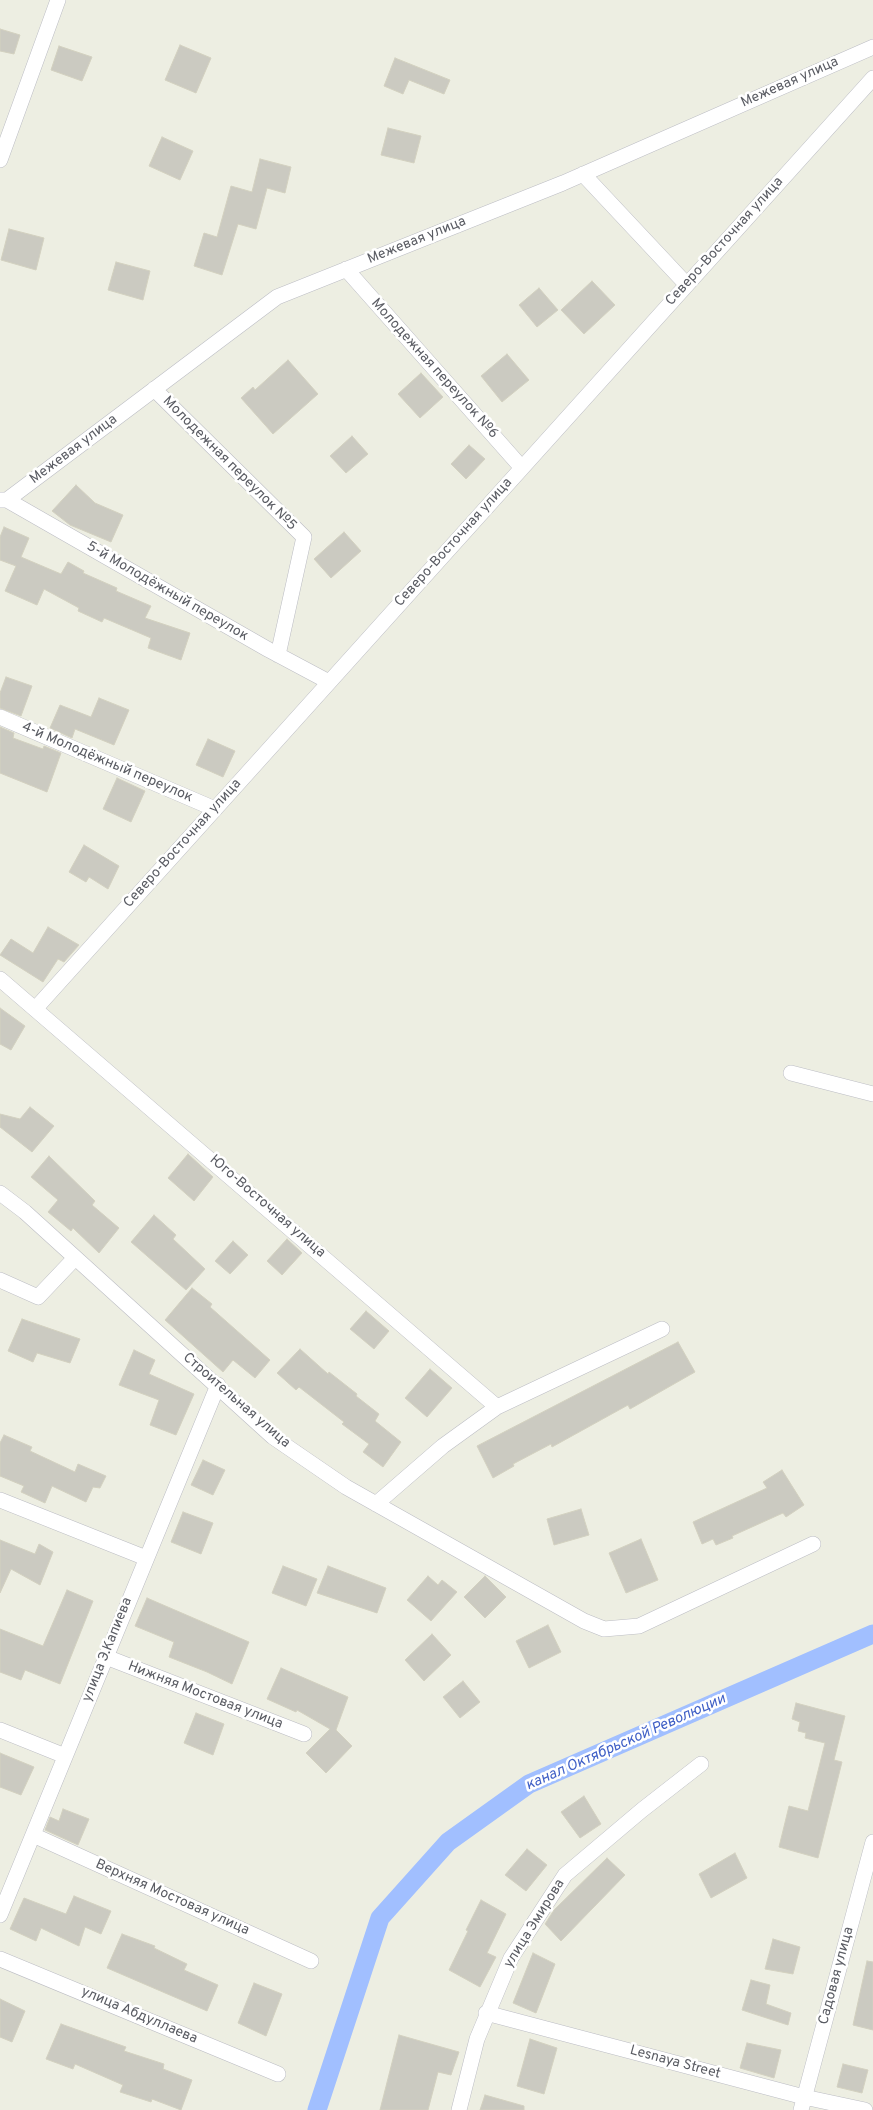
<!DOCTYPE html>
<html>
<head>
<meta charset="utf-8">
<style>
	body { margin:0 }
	canvas { display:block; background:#edeee2 }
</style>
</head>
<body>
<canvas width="873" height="2110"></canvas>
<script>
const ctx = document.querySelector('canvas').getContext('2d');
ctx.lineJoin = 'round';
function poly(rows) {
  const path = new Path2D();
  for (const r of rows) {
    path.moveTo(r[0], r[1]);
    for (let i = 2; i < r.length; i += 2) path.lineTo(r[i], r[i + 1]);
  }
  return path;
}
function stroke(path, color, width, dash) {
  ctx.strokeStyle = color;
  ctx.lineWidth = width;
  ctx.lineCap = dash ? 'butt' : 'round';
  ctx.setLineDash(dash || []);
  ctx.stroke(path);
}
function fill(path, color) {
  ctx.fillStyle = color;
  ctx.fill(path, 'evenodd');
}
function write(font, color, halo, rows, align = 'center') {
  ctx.font = font + ' Overpass,sans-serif';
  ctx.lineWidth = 5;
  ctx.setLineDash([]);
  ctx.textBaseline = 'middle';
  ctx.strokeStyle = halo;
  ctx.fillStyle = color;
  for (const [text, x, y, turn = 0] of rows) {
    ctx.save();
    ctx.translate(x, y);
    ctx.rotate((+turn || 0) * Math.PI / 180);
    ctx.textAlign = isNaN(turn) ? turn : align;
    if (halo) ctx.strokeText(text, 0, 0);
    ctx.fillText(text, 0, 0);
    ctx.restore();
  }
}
stroke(poly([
	[317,2110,380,1918,448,1842,529,1784,873,1634]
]), '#a1bfff', 19);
const building = poly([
	[0,29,20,35,14,54,0,51,0,29],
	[180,45,211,58,196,93,165,80,180,45],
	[59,46,92,57,82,81,51,70,59,46],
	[395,58,450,80,444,94,409,80,403,94,384,86,395,58],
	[388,128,421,136,414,163,381,155,388,128],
	[162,137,193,151,180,180,149,166,162,137],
	[260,159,291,167,285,193,267,188,256,229,238,224,222,275,194,266,204,233,217,237,231,186,252,192,260,159],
	[9,229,44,238,36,270,1,260,9,229],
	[116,262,150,271,143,300,108,290,116,262],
	[592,281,615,305,584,334,561,310,592,281],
	[539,288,558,310,537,327,519,305,539,288],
	[507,354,529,380,502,402,481,376,507,354],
	[288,360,318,394,273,434,241,398,253,387,255,390,288,360],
	[421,373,443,397,420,418,398,394,421,373],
	[352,436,368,454,346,473,330,456,352,436],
	[469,445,485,459,466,479,451,464,469,445],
	[76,485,95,503,123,515,111,542,70,525,52,511,76,485],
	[4,527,29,538,21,557,61,574,68,562,84,571,83,573,117,588,116,591,151,606,145,618,190,633,181,660,148,648,151,638,104,618,102,622,78,611,79,608,44,589,37,605,5,591,16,566,0,560,0,537,4,527],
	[344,532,361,551,331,578,314,559,344,532],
	[6,677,32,686,21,716,0,708,0,693,6,677],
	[99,698,129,710,114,745,75,729,72,738,50,728,60,705,91,717,99,698],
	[0,727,14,733,13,738,43,749,44,746,61,753,47,792,0,773,0,727],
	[208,739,235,751,223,777,196,765,208,739],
	[117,778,145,791,131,822,103,809,117,778],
	[84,845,119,866,108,889,89,877,86,882,69,872,84,845],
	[48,927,79,945,64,962,58,959,43,982,0,955,11,939,33,953,48,927],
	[0,1008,25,1026,11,1050,0,1044,0,1008],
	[30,1107,54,1126,32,1152,0,1127,0,1114,20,1119,30,1107],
	[188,1154,213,1177,194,1201,168,1178,188,1154],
	[49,1156,95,1201,92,1205,119,1228,99,1253,73,1228,71,1231,48,1212,58,1200,31,1177,49,1156],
	[154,1215,176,1235,173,1239,205,1269,186,1290,131,1242,154,1215],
	[287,1239,302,1253,282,1275,267,1261,287,1239],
	[233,1241,248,1255,230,1274,215,1261,233,1241],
	[192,1288,212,1304,210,1307,270,1360,255,1378,233,1360,223,1372,165,1320,192,1288],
	[366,1311,389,1331,374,1349,350,1329,366,1311],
	[22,1319,80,1339,70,1363,37,1353,33,1362,8,1351,22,1319],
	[678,1342,695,1372,630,1409,628,1405,552,1447,551,1444,513,1464,514,1466,493,1478,477,1446,678,1342],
	[300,1349,328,1374,329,1372,357,1394,356,1396,379,1414,375,1421,401,1442,383,1467,363,1452,369,1444,342,1424,344,1422,299,1387,296,1390,277,1373,300,1349],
	[134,1350,155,1360,149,1374,194,1394,176,1435,150,1425,159,1400,119,1385,134,1350],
	[430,1369,452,1388,427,1417,405,1398,430,1369],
	[4,1435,32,1447,30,1451,75,1472,78,1464,106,1476,100,1488,93,1487,86,1502,52,1486,45,1503,21,1492,24,1486,0,1476,0,1443,4,1435],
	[203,1460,225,1470,213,1495,191,1485,203,1460],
	[782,1470,804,1505,786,1517,783,1513,732,1536,733,1538,716,1545,713,1539,702,1544,693,1522,767,1488,763,1482,782,1470],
	[581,1509,589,1535,554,1545,547,1519,581,1509],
	[183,1512,213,1523,201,1554,171,1542,183,1512],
	[641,1539,658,1580,626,1593,609,1553,641,1539],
	[0,1540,35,1554,39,1544,53,1552,40,1585,11,1569,0,1593,0,1540],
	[283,1566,317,1579,306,1606,272,1593,283,1566],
	[328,1566,386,1588,377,1613,317,1593,328,1566],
	[428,1576,438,1585,442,1580,457,1592,431,1621,407,1600,428,1576],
	[485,1576,506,1597,485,1618,464,1597,485,1576],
	[67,1590,93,1601,60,1684,25,1670,21,1680,0,1672,0,1629,43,1646,67,1590],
	[147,1598,249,1642,232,1684,207,1672,169,1657,174,1642,135,1626,147,1598],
	[548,1625,561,1652,529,1668,516,1641,548,1625],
	[432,1634,451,1655,424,1681,405,1660,432,1634],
	[281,1668,348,1697,336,1730,352,1746,326,1773,306,1753,330,1729,297,1710,296,1712,267,1699,281,1668],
	[463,1681,480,1702,460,1718,443,1697,463,1681],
	[796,1703,845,1716,834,1760,842,1762,818,1858,779,1847,789,1806,808,1811,825,1743,805,1738,806,1733,798,1731,800,1722,792,1719,796,1703],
	[196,1713,224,1724,213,1755,184,1743,196,1713],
	[0,1753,34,1767,21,1795,0,1787,0,1753],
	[584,1796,601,1824,580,1838,561,1812,584,1796],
	[63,1809,89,1819,78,1845,45,1830,50,1817,59,1821,63,1809],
	[527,1849,547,1865,526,1891,505,1875,527,1849],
	[735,1853,747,1878,711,1898,699,1874,735,1853],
	[607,1858,625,1875,561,1941,545,1924,554,1910,607,1858],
	[74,1896,111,1911,101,1934,85,1927,79,1946,41,1928,36,1941,10,1929,24,1898,66,1914,74,1896],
	[481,1900,506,1914,487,1953,496,1957,480,1987,449,1970,468,1931,466,1930,481,1900],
	[122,1934,155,1946,154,1948,187,1964,184,1970,218,1985,207,2011,107,1968,122,1934],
	[773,1939,800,1947,793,1974,765,1969,773,1939],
	[533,1953,555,1964,536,2013,513,2003,533,1953],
	[867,1961,873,1962,873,2030,853,2025,867,1961],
	[751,1980,770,1985,766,2004,791,2013,788,2025,742,2010,751,1980],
	[254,1983,282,1994,266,2036,238,2023,254,1983],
	[0,1999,25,2011,12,2042,0,2037,0,1999],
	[61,2024,126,2047,124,2051,164,2064,163,2069,192,2080,181,2110,152,2099,151,2102,120,2092,123,2085,75,2064,73,2069,46,2059,61,2024],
	[399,2035,459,2052,451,2075,438,2072,428,2110,380,2110,399,2035],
	[530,2039,557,2048,544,2094,517,2086,530,2039],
	[747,2043,781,2050,774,2078,740,2068,747,2043],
	[843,2064,868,2070,862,2093,837,2087,843,2064],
	[485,2095,524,2106,524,2110,480,2110,485,2095]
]);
fill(building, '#cbcac1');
stroke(building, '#d3d1c0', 1);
const street = poly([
	[0,160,58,0],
	[583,174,687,285],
	[346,269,522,468],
	[154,389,304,537,278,655],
	[0,500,7,500,277,297,563,183,873,47],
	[7,500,269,650,329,682],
	[0,717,215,809],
	[0,979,497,1407],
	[36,1008,873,78],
	[791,1073,873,1094],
	[0,1193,25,1212,273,1437,346,1487,584,1621,604,1629,639,1626,813,1544],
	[0,1280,38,1297,75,1258],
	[0,1500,146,1558],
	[376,1504,443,1446,497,1407,662,1329],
	[106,1657,304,1734],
	[0,1730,65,1756],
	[33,1835,311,1961],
	[0,1915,218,1385],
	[0,1959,278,2074],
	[486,2013,804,2097,865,2110],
	[459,2110,477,2039,511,1958,565,1875,642,1810,701,1764],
	[801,2110,873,1842]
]);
stroke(street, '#bcbdc4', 16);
stroke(street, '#fff', 15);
write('14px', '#5a5c63', '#fff', [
	["Межевая улица",790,83,-24],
	["Межевая улица",417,241,-22],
	["Северо-Восточная улица",725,242,-48],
	["Молодежная переулок №6",434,369,48],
	["Межевая улица",74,450,-37],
	["Молодежная переулок №5",229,464,45],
	["Северо-Восточная улица",454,543,-48],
	["5-й Молодёжный переулок",167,592,30],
	["4-й Молодёжный переулок",107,763,23],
	["Северо-Восточная улица",183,844,-48],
	["Юго-Восточная улица",267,1207,41],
	["Строительная улица",236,1401,41],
	["улица Э.Капиева",108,1650,-68],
	["Нижняя Мостовая улица",205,1696,21],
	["Верхняя Мостовая улица",172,1898,24],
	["улица Эмирова",535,1924,-58],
	["Садовая улица",837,1976,-75],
	["улица Абдуллаева",139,2016,23],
	["Lesnaya Street",675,2063,15]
]);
write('italic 15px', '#4060c6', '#fff', [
	["канал Октябрьской Революции",626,1743,-24]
]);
</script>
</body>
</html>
